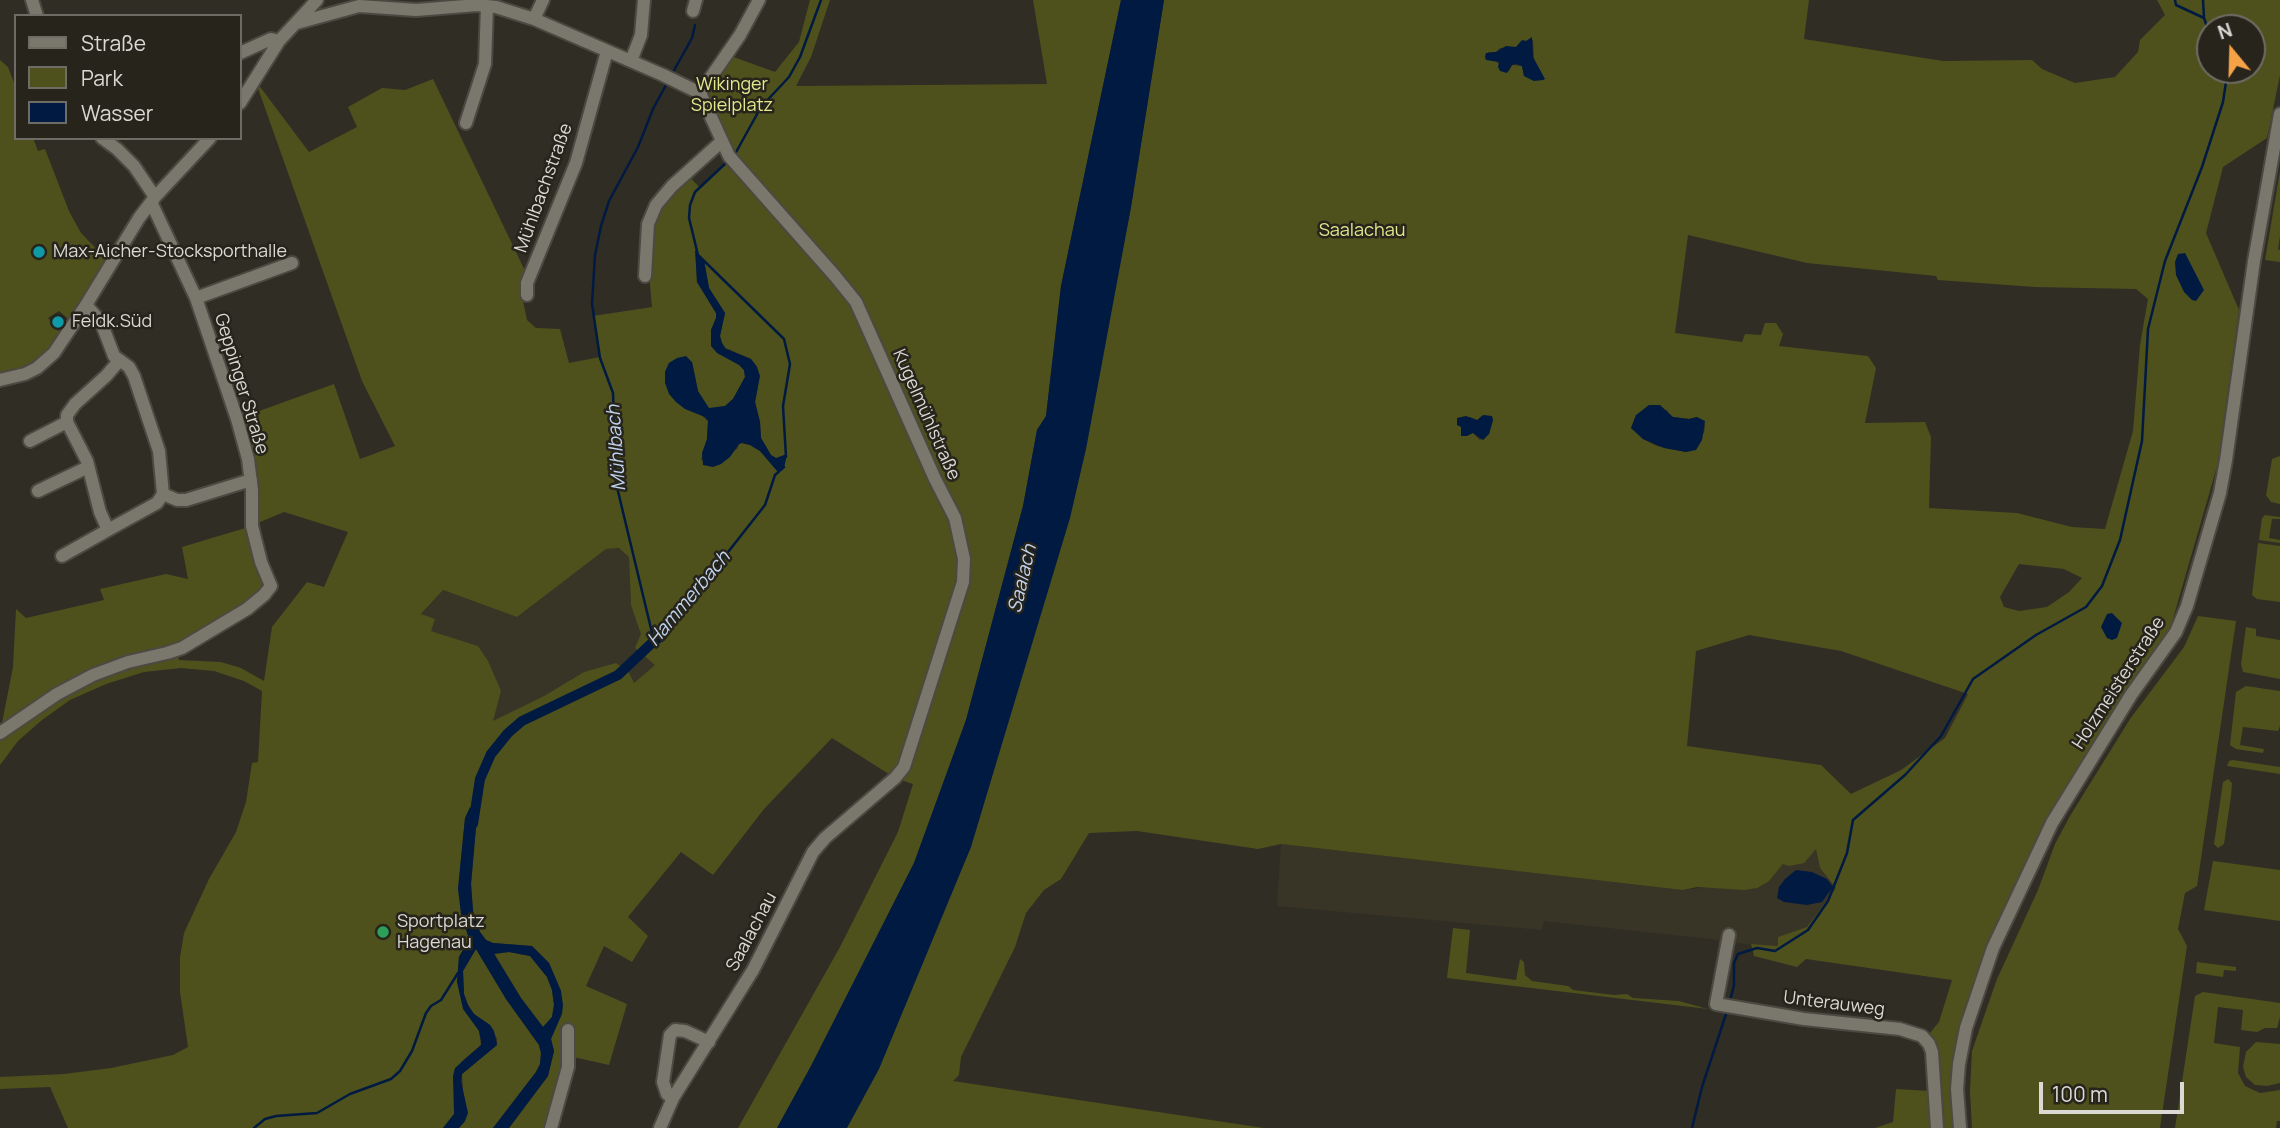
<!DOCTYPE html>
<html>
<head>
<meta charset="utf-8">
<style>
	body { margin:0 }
	#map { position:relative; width:2280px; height:1128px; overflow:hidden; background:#302d25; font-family:Manrope,sans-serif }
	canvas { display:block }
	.legend { position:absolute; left:14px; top:14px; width:228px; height:126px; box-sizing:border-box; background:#26241b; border:2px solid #6e6c65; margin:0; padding:9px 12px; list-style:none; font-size:21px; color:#dbd9d4 }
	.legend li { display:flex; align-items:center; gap:14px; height:35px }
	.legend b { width:35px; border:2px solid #6e6c65 }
	.north { position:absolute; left:2196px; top:14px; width:70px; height:70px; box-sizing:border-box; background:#26241b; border:2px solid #6e6c65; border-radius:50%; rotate:341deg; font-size:19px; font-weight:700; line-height:28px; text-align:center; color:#dbd9d4 }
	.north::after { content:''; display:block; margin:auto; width:24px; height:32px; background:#f6a247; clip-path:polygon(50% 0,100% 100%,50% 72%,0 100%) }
	.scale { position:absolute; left:2039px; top:1082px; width:145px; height:32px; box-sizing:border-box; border:4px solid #dbd9d4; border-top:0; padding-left:9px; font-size:21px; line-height:24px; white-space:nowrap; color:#dbd9d4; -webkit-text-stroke:5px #26241b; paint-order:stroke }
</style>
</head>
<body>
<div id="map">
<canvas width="2280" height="1128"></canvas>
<ul class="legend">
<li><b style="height:9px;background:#7a776d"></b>Straße</li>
<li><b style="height:19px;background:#4e511c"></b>Park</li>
<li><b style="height:19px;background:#001a41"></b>Wasser</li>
</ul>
<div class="north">N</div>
<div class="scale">100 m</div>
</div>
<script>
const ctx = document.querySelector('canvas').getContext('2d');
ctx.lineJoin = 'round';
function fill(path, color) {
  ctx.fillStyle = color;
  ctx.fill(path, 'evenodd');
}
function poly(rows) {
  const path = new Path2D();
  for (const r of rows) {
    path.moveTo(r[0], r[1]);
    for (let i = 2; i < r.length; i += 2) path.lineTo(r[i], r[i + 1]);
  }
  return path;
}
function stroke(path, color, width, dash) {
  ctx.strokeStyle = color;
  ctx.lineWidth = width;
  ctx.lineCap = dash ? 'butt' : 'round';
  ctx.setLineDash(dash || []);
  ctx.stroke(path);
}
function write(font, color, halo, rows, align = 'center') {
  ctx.font = font + ' Manrope,sans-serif';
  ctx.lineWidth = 5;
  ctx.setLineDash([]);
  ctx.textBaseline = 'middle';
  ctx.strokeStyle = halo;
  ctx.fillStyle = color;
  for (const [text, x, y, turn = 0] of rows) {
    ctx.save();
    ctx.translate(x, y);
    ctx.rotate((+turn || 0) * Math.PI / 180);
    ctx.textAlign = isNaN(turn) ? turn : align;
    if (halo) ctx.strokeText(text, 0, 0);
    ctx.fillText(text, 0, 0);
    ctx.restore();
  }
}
fill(poly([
	[620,548,629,557,631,605,655,665,634,683,584,672,544,696,493,722,478,646,431,631,421,615,443,590,517,617,606,549],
	[1281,844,1683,890,1769,881,1783,864,1816,848,1820,868,1836,888,1807,927,1779,937,1778,946,1737,943,1729,952,1726,995,1721,1012,1708,1009,1719,940,1544,921,1542,930,1277,906]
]), '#393526');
fill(poly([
	[810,0,830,0,811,57,796,86,1047,84,1033,0,1121,0,1061,286,1046,416,1037,430,1023,506,966,720,914,863,811,1066,777,1128,738,1128,840,947,898,832,913,784,895,778,832,738,764,809,713,875,681,852,628,917,648,936,632,962,604,946,586,986,627,1004,609,1065,569,1056,551,1128,509,1128,548,1076,554,1051,551,1039,561,991,549,963,532,946,493,943,486,940,480,932,473,911,471,884,477,816,465,818,458,889,469,939,459,957,457,982,479,1031,481,1045,461,1062,454,1114,443,1128,68,1128,50,1087,0,1089,0,1077,64,1074,111,1068,173,1055,188,1047,180,992,180,957,184,933,209,879,236,832,246,802,252,763,258,762,262,691,244,681,214,671,181,668,144,672,106,684,70,700,42,720,18,741,0,765,0,733,13,667,16,609,26,618,104,600,100,589,166,574,188,579,182,547,252,526,237,419,334,384,360,459,395,446,362,381,255,80,309,152,357,127,348,107,382,88,405,90,433,79,527,275,520,287,527,320,536,328,560,329,569,363,600,357,593,316,652,307,646,239,648,224,686,173,700,188,735,154,700,93,728,55,775,72,799,42],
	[696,252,704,260,709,288,725,313,720,336,722,343,726,348,751,359,757,367,758,386,755,402,760,422,761,438,771,455,776,458,778,472,760,451,750,445,742,443,739,444,737,449,701,460,707,439,708,421,665,383,665,372,669,363,692,362,698,391,704,403,709,408,715,408,725,406,733,399,745,377,744,370,711,330,716,318,716,313,697,282],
	[284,512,348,532,324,587,307,582,272,627,264,681,241,668,221,662,179,660,177,650,271,586,253,525],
	[619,548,629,557,631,605,641,634,635,648,655,665,634,683,628,671,616,663,584,672,544,696,493,721,501,691,488,661,478,646,431,631,435,619,421,614,443,590,517,617,606,549],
	[1164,0,1809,0,1804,39,1943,61,2032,60,2042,69,2075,83,2115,77,2138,52,2140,40,2165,15,2157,0,2280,0,2280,75,2267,138,2223,167,2206,233,2239,310,2218,463,2168,636,2049,815,1987,946,1961,1026,1953,1064,1951,1090,1953,1128,1943,1128,1938,1051,1937,1042,1929,1034,1939,1022,1952,980,1806,959,1797,967,1754,956,1751,944,1778,946,1778,937,1807,927,1836,888,1820,868,1816,849,1804,863,1789,866,1783,864,1769,881,1757,888,1744,890,1697,887,1683,890,1281,844,1258,849,1137,831,1089,833,1061,879,1044,890,1026,913,1015,947,961,1057,959,1075,953,1081,1264,1128,845,1128,1109,320,1131,207],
	[2210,28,2252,28,2252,70,2230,70,2230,72,2213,75,2204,72,2210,66],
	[1533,40,1535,81,1524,76,1522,66,1512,65,1509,71,1494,60,1488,52,1496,52,1500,48,1516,47],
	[1688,235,1807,263,1936,276,1938,280,2035,287,2136,289,2148,299,2140,345,2133,431,2105,529,2072,527,2017,513,1929,508,1931,437,1925,422,1865,423,1876,368,1868,356,1779,346,1783,334,1776,323,1765,323,1761,335,1745,334,1742,342,1675,333],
	[1667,410,1670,416,1673,417,1689,419,1697,417,1705,425,1704,433,1686,452,1657,446,1643,439,1631,428,1636,415],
	[1461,417,1470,417,1477,420,1493,420,1489,434,1480,440,1473,433,1461,436],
	[2019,564,2064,569,2082,578,2069,592,2047,607,2019,611,2004,607,2000,597],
	[1749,635,1841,651,1968,694,1945,738,1901,770,1851,794,1821,765,1687,746,1696,651],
	[0,60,8,67,16,88,16,138,33,138,38,151,45,149,69,211,81,233,111,264,74,324,59,311,48,318,65,338,45,361,13,373,0,373],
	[2280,171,2280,236,2278,249,2280,250,2280,262,2265,260],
	[2280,456,2280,504,2271,502,2266,495,2272,459],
	[2265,515,2280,517,2280,519,2272,519,2269,538,2280,540,2280,543,2259,540,2262,518],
	[2258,543,2280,546,2280,602,2257,599,2252,595],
	[2198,616,2236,621,2197,886,2185,893,2178,929,2187,946,2160,1128,1972,1128,1970,1091,1972,1051,1997,979,2038,890,2055,844,2070,816,2130,719,2184,647],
	[2246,627,2256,629,2256,636,2280,640,2280,679,2243,672,2241,664],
	[2246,686,2280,691,2280,726,2278,731,2243,727,2240,745,2264,749,2263,753,2236,749,2230,745,2236,692],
	[2233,760,2280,767,2280,774,2227,766,2229,761],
	[2228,779,2232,783,2231,796,2224,844,2218,848,2214,844,2223,782],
	[2213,861,2280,870,2280,921,2204,910],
	[1453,928,1470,930,1466,973,1516,980,1520,959,1524,962,1525,975,1532,981,1568,986,1573,990,1614,995,1627,994,1633,998,1679,1001,1708,1009,1447,978],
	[476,949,506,999,539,1045,541,1053,540,1064,536,1072,493,1128,459,1128,465,1121,462,1074,497,1045,497,1039,490,1025,474,1014,468,1005,464,994,463,971],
	[509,952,530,956,547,977,552,990,554,1005,552,1017,543,1027,521,998,494,953],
	[2197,962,2236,967,2236,971,2224,970,2223,977,2196,973],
	[2203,992,2280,1003,2280,1017,2277,1028,2265,1028,2257,1032,2241,1030,2243,1010,2218,1007,2214,1043,2240,1047,2238,1073,2245,1086,2260,1093,2280,1090,2280,1121,2277,1121,2276,1128,2175,1128,2195,996],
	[2256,1042,2280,1044,2280,1083,2267,1086,2255,1085,2246,1077,2243,1067,2246,1052],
	[1896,1089,1929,1091,1931,1128,1875,1128,1893,1122]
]), '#4e511c');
fill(poly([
	[1121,0,1164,0,1131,207,1086,449,1070,518,1032,644,971,847,879,1069,847,1128,777,1128,811,1066,914,863,966,720,1023,506,1037,430,1046,416,1061,286],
	[1532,37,1533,57,1545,79,1543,80,1534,81,1524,76,1522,66,1516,64,1512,65,1507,73,1500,71,1498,67,1499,62,1486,60,1485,57,1486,53,1496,52,1506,46,1516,47,1522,40,1526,41],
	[695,250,704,260,709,288,725,313,720,336,722,343,726,349,751,359,757,367,760,376,755,402,760,422,761,438,771,455,776,458,787,454,784,468,778,472,760,451,750,445,742,443,739,444,730,457,721,464,713,467,703,465,702,453,707,439,708,421,705,417,685,409,676,402,669,394,665,383,665,372,669,363,677,358,686,356,692,362,698,391,709,408,725,406,733,399,745,377,744,370,739,365,717,353,711,346,711,330,716,318,716,313,697,282],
	[2185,253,2204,290,2196,301,2192,300,2184,292,2176,275,2175,262,2178,254],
	[1649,405,1660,405,1673,417,1689,419,1697,417,1705,421,1702,440,1696,450,1686,452,1664,448,1643,439,1631,428,1636,415],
	[1483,415,1492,416,1493,420,1489,434,1483,440,1473,433,1467,436,1461,436,1461,427,1457,425,1457,418,1466,416,1477,420],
	[2112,613,2122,623,2117,638,2112,640,2107,638,2101,627,2107,614],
	[470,807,477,816,471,884,473,911,480,932,486,940,493,943,532,946,549,963,561,991,563,1005,562,1014,551,1039,554,1051,548,1076,509,1128,493,1128,536,1072,540,1064,541,1053,539,1045,506,999,476,949,463,971,464,994,468,1005,474,1014,490,1025,494,1031,497,1045,462,1074,461,1081,468,1113,465,1121,459,1128,443,1128,454,1114,453,1076,455,1068,481,1045,481,1040,479,1031,463,1009,457,982,459,957,469,939,461,914,458,889,465,818],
	[509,952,530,956,547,977,552,990,554,1005,552,1017,543,1027,521,998,494,954],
	[1796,870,1812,872,1827,879,1833,887,1822,902,1807,905,1784,902,1777,898,1779,887,1785,879]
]), '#001a41');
stroke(poly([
	[2175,0,2176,5,2204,18],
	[2203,0,2204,18,2210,35],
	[672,74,692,38,695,25],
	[735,154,761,107,789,77,800,57,821,0],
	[727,162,695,192,690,205,689,218,698,255,784,339,790,364,783,406,786,457],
	[662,636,765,505,775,475,784,467],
	[654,641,616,483,613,393,600,358,592,304,595,255,601,226,609,201,638,147,653,109,667,83],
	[1730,1001,1734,985,1734,963,1738,954,1757,948,1775,951,1808,930,1828,901,1847,853,1853,820,1905,775,1941,736,1973,679,2036,635,2086,607,2102,586,2120,540,2142,441,2148,329,2165,261,2202,167,2223,102,2226,82,2222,70],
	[254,1128,265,1119,276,1116,317,1113,350,1094,391,1079,400,1071,412,1051,426,1013,431,1006,441,1000,458,973],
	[1692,1128,1702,1087,1727,1011]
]), '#001a41', 2.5);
stroke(poly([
	[473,824,480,779,491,754,508,733,522,721,618,675,654,641,662,636]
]), '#001a41', 10);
const minor = poly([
	[32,0,37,16],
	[693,11,696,0],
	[534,19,543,0],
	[297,23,359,6,416,10,477,5,496,7,534,19,663,75,700,93,729,156,835,276,856,302,935,479,955,518,964,559,963,582,904,767,895,778,825,838,813,852,753,970,673,1098,660,1128],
	[240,53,271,39,279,41],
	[631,61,641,35,644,0],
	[700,93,740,35,759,0],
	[240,103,279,41,317,0],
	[466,123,485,64,487,6],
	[102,138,117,149,134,166,155,197],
	[645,276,648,224,656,205,672,186,721,142],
	[527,295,527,283,576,163,607,51],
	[196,298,292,263],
	[86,305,101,322,114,356,129,367,134,376,159,451,163,494,177,500,186,500,251,480],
	[119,361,106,376,75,404,67,415,67,422,87,461,100,512,108,530,157,503,163,494],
	[0,380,25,374,37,368,54,353,86,305,139,218,155,197,210,138],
	[30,441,67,422],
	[38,491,88,467],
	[62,556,108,530],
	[0,733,57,694,93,675,128,662,167,653,182,648,247,609,264,595,271,586,261,562,252,526,252,490,248,459,237,419,196,298,151,202],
	[1729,935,1716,1004,1804,1019,1900,1029,1922,1036,1929,1044,1932,1052,1937,1128],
	[673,1098,667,1094,663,1082,670,1035,675,1030,685,1031,709,1042],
	[551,1128,568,1067,568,1030],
	[1960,1128,1957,1089,1959,1064,1966,1028,1993,948,2052,823,2131,695,2176,632,2187,606,2220,493,2226,460,2254,261,2280,114]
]);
stroke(minor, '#4b4941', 16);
stroke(minor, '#7a776d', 12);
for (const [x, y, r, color] of [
	[39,252,7,"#0f9aa8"],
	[58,322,7,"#0f9aa8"],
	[383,932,7,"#2e9e5b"]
]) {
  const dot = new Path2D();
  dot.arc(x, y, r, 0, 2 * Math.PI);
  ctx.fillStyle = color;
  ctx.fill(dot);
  stroke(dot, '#26241b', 2.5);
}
write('18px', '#e2e88e', '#26241b', [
	["Wikinger",732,85],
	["Spielplatz",732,106],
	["Saalachau",1362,231]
]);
write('18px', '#dbd9d4', '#26241b', [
	["Mühlbachstraße",544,188,-70],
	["Geppinger Straße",241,384,73],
	["Kugelmühlstraße",926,415,66],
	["Holzmeisterstraße",2119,683,-57],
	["Saalachau",752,932,-62],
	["Unterauweg",1834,1004,7]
]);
write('18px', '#dbd9d4', '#26241b', [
	["Max-Aicher-Stocksporthalle",53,252],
	["Feldk.Süd",72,322],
	["Sportplatz",397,922],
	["Hagenau",397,943]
], 'left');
write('italic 19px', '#c0d4f0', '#26241b', [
	["Mühlbach",617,448,-94],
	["Saalach",1023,579,-77],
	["Hammerbach",689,599,-50]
]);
</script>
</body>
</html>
